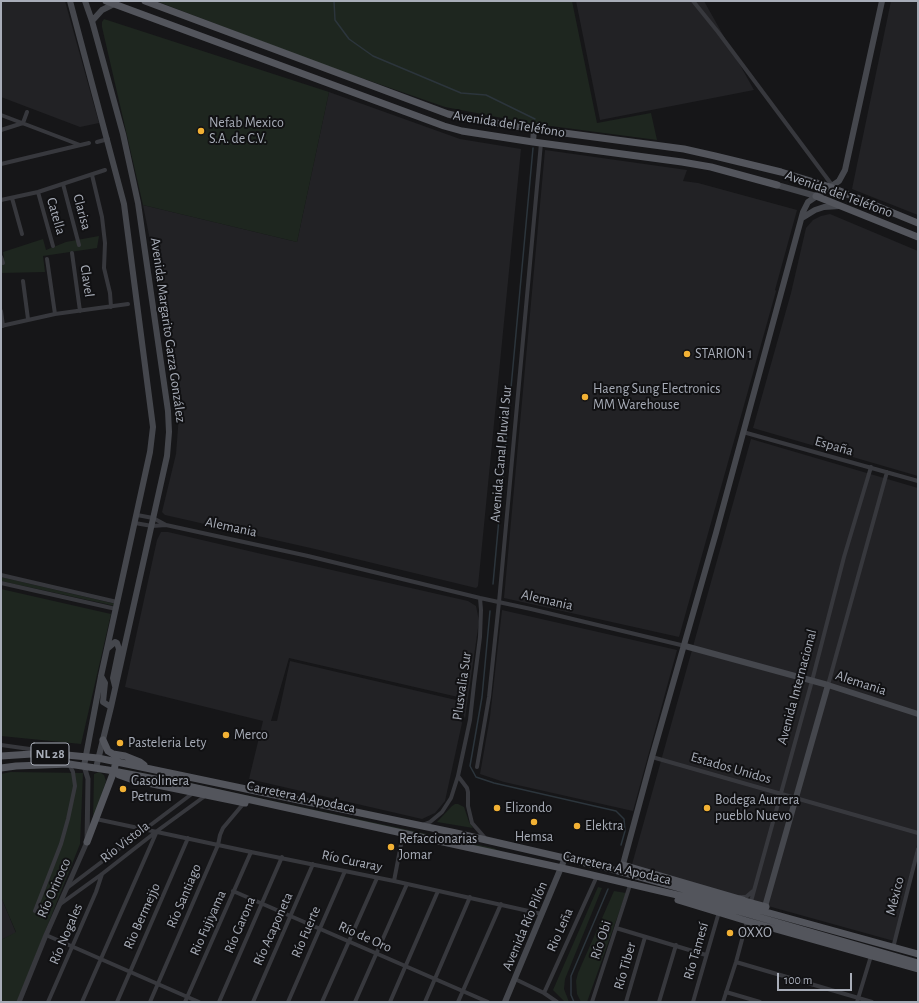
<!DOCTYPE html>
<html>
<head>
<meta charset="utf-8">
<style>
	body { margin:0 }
	#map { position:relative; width:919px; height:1003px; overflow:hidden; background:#161618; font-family:"Alegreya Sans",sans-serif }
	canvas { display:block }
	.frame { position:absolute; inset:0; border:2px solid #a8adb8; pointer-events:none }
	.scale { position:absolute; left:777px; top:973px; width:75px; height:18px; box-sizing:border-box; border:2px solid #a8adb8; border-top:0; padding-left:5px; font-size:12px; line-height:14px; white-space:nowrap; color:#a8adb8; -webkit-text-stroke:3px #111113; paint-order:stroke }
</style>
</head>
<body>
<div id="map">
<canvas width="919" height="1003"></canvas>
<div class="frame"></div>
<div class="scale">100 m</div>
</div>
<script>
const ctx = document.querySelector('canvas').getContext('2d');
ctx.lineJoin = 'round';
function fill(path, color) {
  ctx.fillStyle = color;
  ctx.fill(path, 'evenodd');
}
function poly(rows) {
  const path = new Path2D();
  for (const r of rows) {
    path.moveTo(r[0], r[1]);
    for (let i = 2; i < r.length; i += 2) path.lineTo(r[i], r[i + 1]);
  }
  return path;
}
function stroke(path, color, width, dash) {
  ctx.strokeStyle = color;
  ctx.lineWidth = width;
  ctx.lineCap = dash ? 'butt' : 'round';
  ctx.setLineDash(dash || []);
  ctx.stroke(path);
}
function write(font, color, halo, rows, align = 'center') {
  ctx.font = font + ' "Alegreya Sans",sans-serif';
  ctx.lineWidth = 4;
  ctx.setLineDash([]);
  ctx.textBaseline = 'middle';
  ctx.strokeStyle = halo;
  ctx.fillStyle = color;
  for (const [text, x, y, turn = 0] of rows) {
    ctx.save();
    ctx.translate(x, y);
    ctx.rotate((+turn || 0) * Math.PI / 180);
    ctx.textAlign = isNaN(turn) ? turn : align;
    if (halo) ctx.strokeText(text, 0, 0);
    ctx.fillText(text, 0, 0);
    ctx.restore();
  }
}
fill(poly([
	[1,1,65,1,99,123,80,127,1,97],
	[576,1,704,1,754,90,600,120],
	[891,1,918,1,918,215,852,189],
	[329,92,460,139,521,149,478,586,476,588,315,549,165,515,162,512,176,454,179,415,152,250,143,205,297,242],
	[545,150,687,170,683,181,698,183,797,210,775,290,776,291,679,637,504,598],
	[830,214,918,251,918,476,753,428,791,293,806,228,813,220,821,216],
	[751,439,918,488,918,841,894,941,631,868],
	[161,532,168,532,266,555,468,601,476,606,479,621,465,719,458,697,289,658,271,721,277,721,290,661,456,700,462,723,445,801,435,813,422,819,249,779,263,721,125,687,157,540],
	[502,610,677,650,633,811,504,782,480,774,490,717],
	[1,897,16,933,1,940]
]), '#222225');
fill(poly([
	[156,1,572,1,597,123,651,113,657,140,528,123,445,107,324,65],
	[104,19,329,92,297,242,143,205,102,27,102,22],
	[99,236,97,248,43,256,45,272,1,273,1,259,4,258,3,252,43,239,46,250,66,242],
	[1,577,116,604,115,606,1,581],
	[1,589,111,614,81,744,1,736],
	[119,768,493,848,505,853,191,785],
	[11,772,83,773,80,844,17,1002,1,1002,1,940,16,932,1,897,1,774],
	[99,772,104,775,106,781,93,822,94,774],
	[455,804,458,804,464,807,469,822,473,828,437,822,452,806],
	[598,887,602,888,565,979,564,989,569,1002,565,1002,553,990],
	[614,891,626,893,587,1002,581,1002,577,994,576,981,578,973]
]), '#1e261f');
stroke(poly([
	[334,1,335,20,349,39,373,56,461,93,486,95,535,119],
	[493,584,533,148],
	[490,611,482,697,470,766,476,777,494,783,616,811,624,819,625,831,621,845],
	[574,1002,571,995,571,976,608,889]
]), '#2c353c', 1.5);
stroke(poly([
	[693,1,718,32,832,185],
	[1,115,80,145],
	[1,130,23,123,27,112],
	[97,142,108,139],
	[1,164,89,143],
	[92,175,102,217,105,243,104,268,110,293,111,307],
	[63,184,79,245],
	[38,192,53,246],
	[12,198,22,234],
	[1,200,38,192,105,170],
	[72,253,80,311],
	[1,257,3,263],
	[47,259,55,314],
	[23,281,28,319],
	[1,311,3,326],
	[1,326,55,314,128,304],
	[743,432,918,481],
	[137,515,153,518,166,525],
	[135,523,152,526,166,525,308,556,480,598,531,609,685,646],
	[1,575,117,602],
	[1,583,116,609],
	[828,685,887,472],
	[1,745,44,751],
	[652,757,918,833],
	[477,767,489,697,499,602,541,143],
	[458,776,467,788,468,792,468,806,472,823,486,839],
	[96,819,251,852,394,881,542,914],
	[422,825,430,822,442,812,451,798,458,776,470,720,474,684,480,637,481,610,480,598],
	[394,881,403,834],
	[67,888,193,793],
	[233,891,488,1002],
	[740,897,746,897,753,891],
	[59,905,102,874,157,831,205,796],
	[750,905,812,681,844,557,871,467],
	[35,911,61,844,68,819,75,786,73,772,69,764],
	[616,928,706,955],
	[46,935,199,1002],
	[893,948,918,849],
	[736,962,872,1002],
	[515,979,544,993,557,1002],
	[726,992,760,1002],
	[544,993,597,876],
	[48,1002,96,892,102,874],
	[82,1002,157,831],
	[117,1002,188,838],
	[150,1002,218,845,220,835,223,828,244,803],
	[185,1002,251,852],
	[219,1002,282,857],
	[253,1002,313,864],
	[288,1002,345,871],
	[322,1002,377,878],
	[355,1002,407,884],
	[390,1002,438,891],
	[425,1002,470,897],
	[458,1002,501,904],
	[592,1002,630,885],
	[626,1002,645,937],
	[659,1002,676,945],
	[693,1002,719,912],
	[723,1002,736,962,747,921],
	[857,1002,871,956]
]), '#37383d', 4);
stroke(poly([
	[19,1002,46,935,87,842,88,779,84,766]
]), '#37383d', 5);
stroke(poly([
	[70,1,124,204,153,427,150,452,101,676,84,766],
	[85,1,92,21,123,134,138,203,168,411,169,432,167,456,111,707,96,768],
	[92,21,102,10,114,4],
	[533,142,534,129],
	[777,185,816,196],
	[802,218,815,210,824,207,839,206],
	[685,646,828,685,918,714],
	[107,649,115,642,117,643,119,649,113,678,115,686],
	[101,676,105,683,103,702,111,707],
	[622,868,652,757,716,533,803,212,808,202,839,181,845,170,882,1],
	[764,910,828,685],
	[505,1002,565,858]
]), '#45474d', 6);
stroke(poly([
	[106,1,444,126,462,131,533,142,682,162,711,167,777,185],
	[145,1,448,114,464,118,534,129,684,149,715,156,781,172,830,187,918,223],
	[816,196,918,237],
	[103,740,108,751,113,754,125,756,140,762,144,765],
	[1,756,32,754,56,754,98,758,456,833,603,867,918,954],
	[1,768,16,766,69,764,108,770,160,780,562,868,703,901,918,963],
	[119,775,133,780,245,803],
	[87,842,114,771,117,755],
	[623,865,743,900,746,903],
	[678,900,747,921,918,969],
	[744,901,766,907]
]), '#53555c', 7);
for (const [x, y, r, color] of [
	[201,131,4,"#f2b134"],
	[687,354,4,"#f2b134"],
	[585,397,4,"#f2b134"],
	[226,735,4,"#f2b134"],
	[120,743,4,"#f2b134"],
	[123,789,4,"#f2b134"],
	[497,808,4,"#f2b134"],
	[707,808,4,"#f2b134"],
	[534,822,4,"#f2b134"],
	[577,826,4,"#f2b134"],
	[391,847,4,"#f2b134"],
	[730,933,4,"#f2b134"]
]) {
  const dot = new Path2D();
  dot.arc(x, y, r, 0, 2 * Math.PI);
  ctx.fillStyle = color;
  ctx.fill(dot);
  stroke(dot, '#111113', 1.5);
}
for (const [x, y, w] of [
	[50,754,38]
]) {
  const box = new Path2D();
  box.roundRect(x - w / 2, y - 11, w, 22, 3);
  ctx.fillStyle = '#111113';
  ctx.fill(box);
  stroke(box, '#a8adb8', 1);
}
write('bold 13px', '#a8adb8', null, [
	["NL 28",50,754]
]);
write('14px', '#a8adb8', '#111113', [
	["Nefab Mexico",209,123],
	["S.A. de C.V.",209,139],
	["STARION 1",695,354],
	["Haeng Sung Electronics",593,389],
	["MM Warehouse",593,405],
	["Merco",234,735],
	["Pasteleria Lety",128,743],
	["Gasolinera",131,781],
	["Petrum",131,797],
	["Bodega Aurrera",715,800],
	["pueblo Nuevo",715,816],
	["Elizondo",505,808],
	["Elektra",585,826],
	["Hemsa",534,837,"center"],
	["Refaccionarias",399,839],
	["Jomar",399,855],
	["OXXO",738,933]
], 'left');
write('14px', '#a8adb8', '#111113', [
	["Avenida del Teléfono",509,124,9],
	["Avenida del Teléfono",839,194,20],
	["Clarisa",82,212,75],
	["Catella",56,216,74],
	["Clavel",87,281,82],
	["Avenida Margarito Garza González",168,330,82],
	["España",834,446,16],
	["Avenida Canal Pluvial Sur",501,454,-85],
	["Alemania",231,527,12],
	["Alemania",547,600,13],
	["Alemania",861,683,18],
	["Plusvalia Sur",462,686,-82],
	["Avenida Internacional",797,687,-75],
	["Estados Unidos",731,768,16],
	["Carretera A Apodaca",301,797,12],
	["Río Vistola",125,842,-38],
	["Río Curaray",352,861,12],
	["Carretera A Apodaca",617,868,13],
	["Río Orinoco",54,888,-66],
	["Río Santiago",184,896,-67],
	["México",895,896,-76],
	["Rio Bermejjo",142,916,-66],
	["Rio Fujiyama",208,923,-66],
	["Río Garona",240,925,-67],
	["Avenida Río Pilón",525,926,-67],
	["Río Acaponeta",273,929,-66],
	["Rio Leña",560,930,-66],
	["Río Fuerte",306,932,-67],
	["Río Nogales",66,934,-67],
	["Río de Oro",365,937,24],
	["Río Obi",601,940,-72],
	["Río Tamesí",696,951,-74],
	["Río Tiber",625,966,-74]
]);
</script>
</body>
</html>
